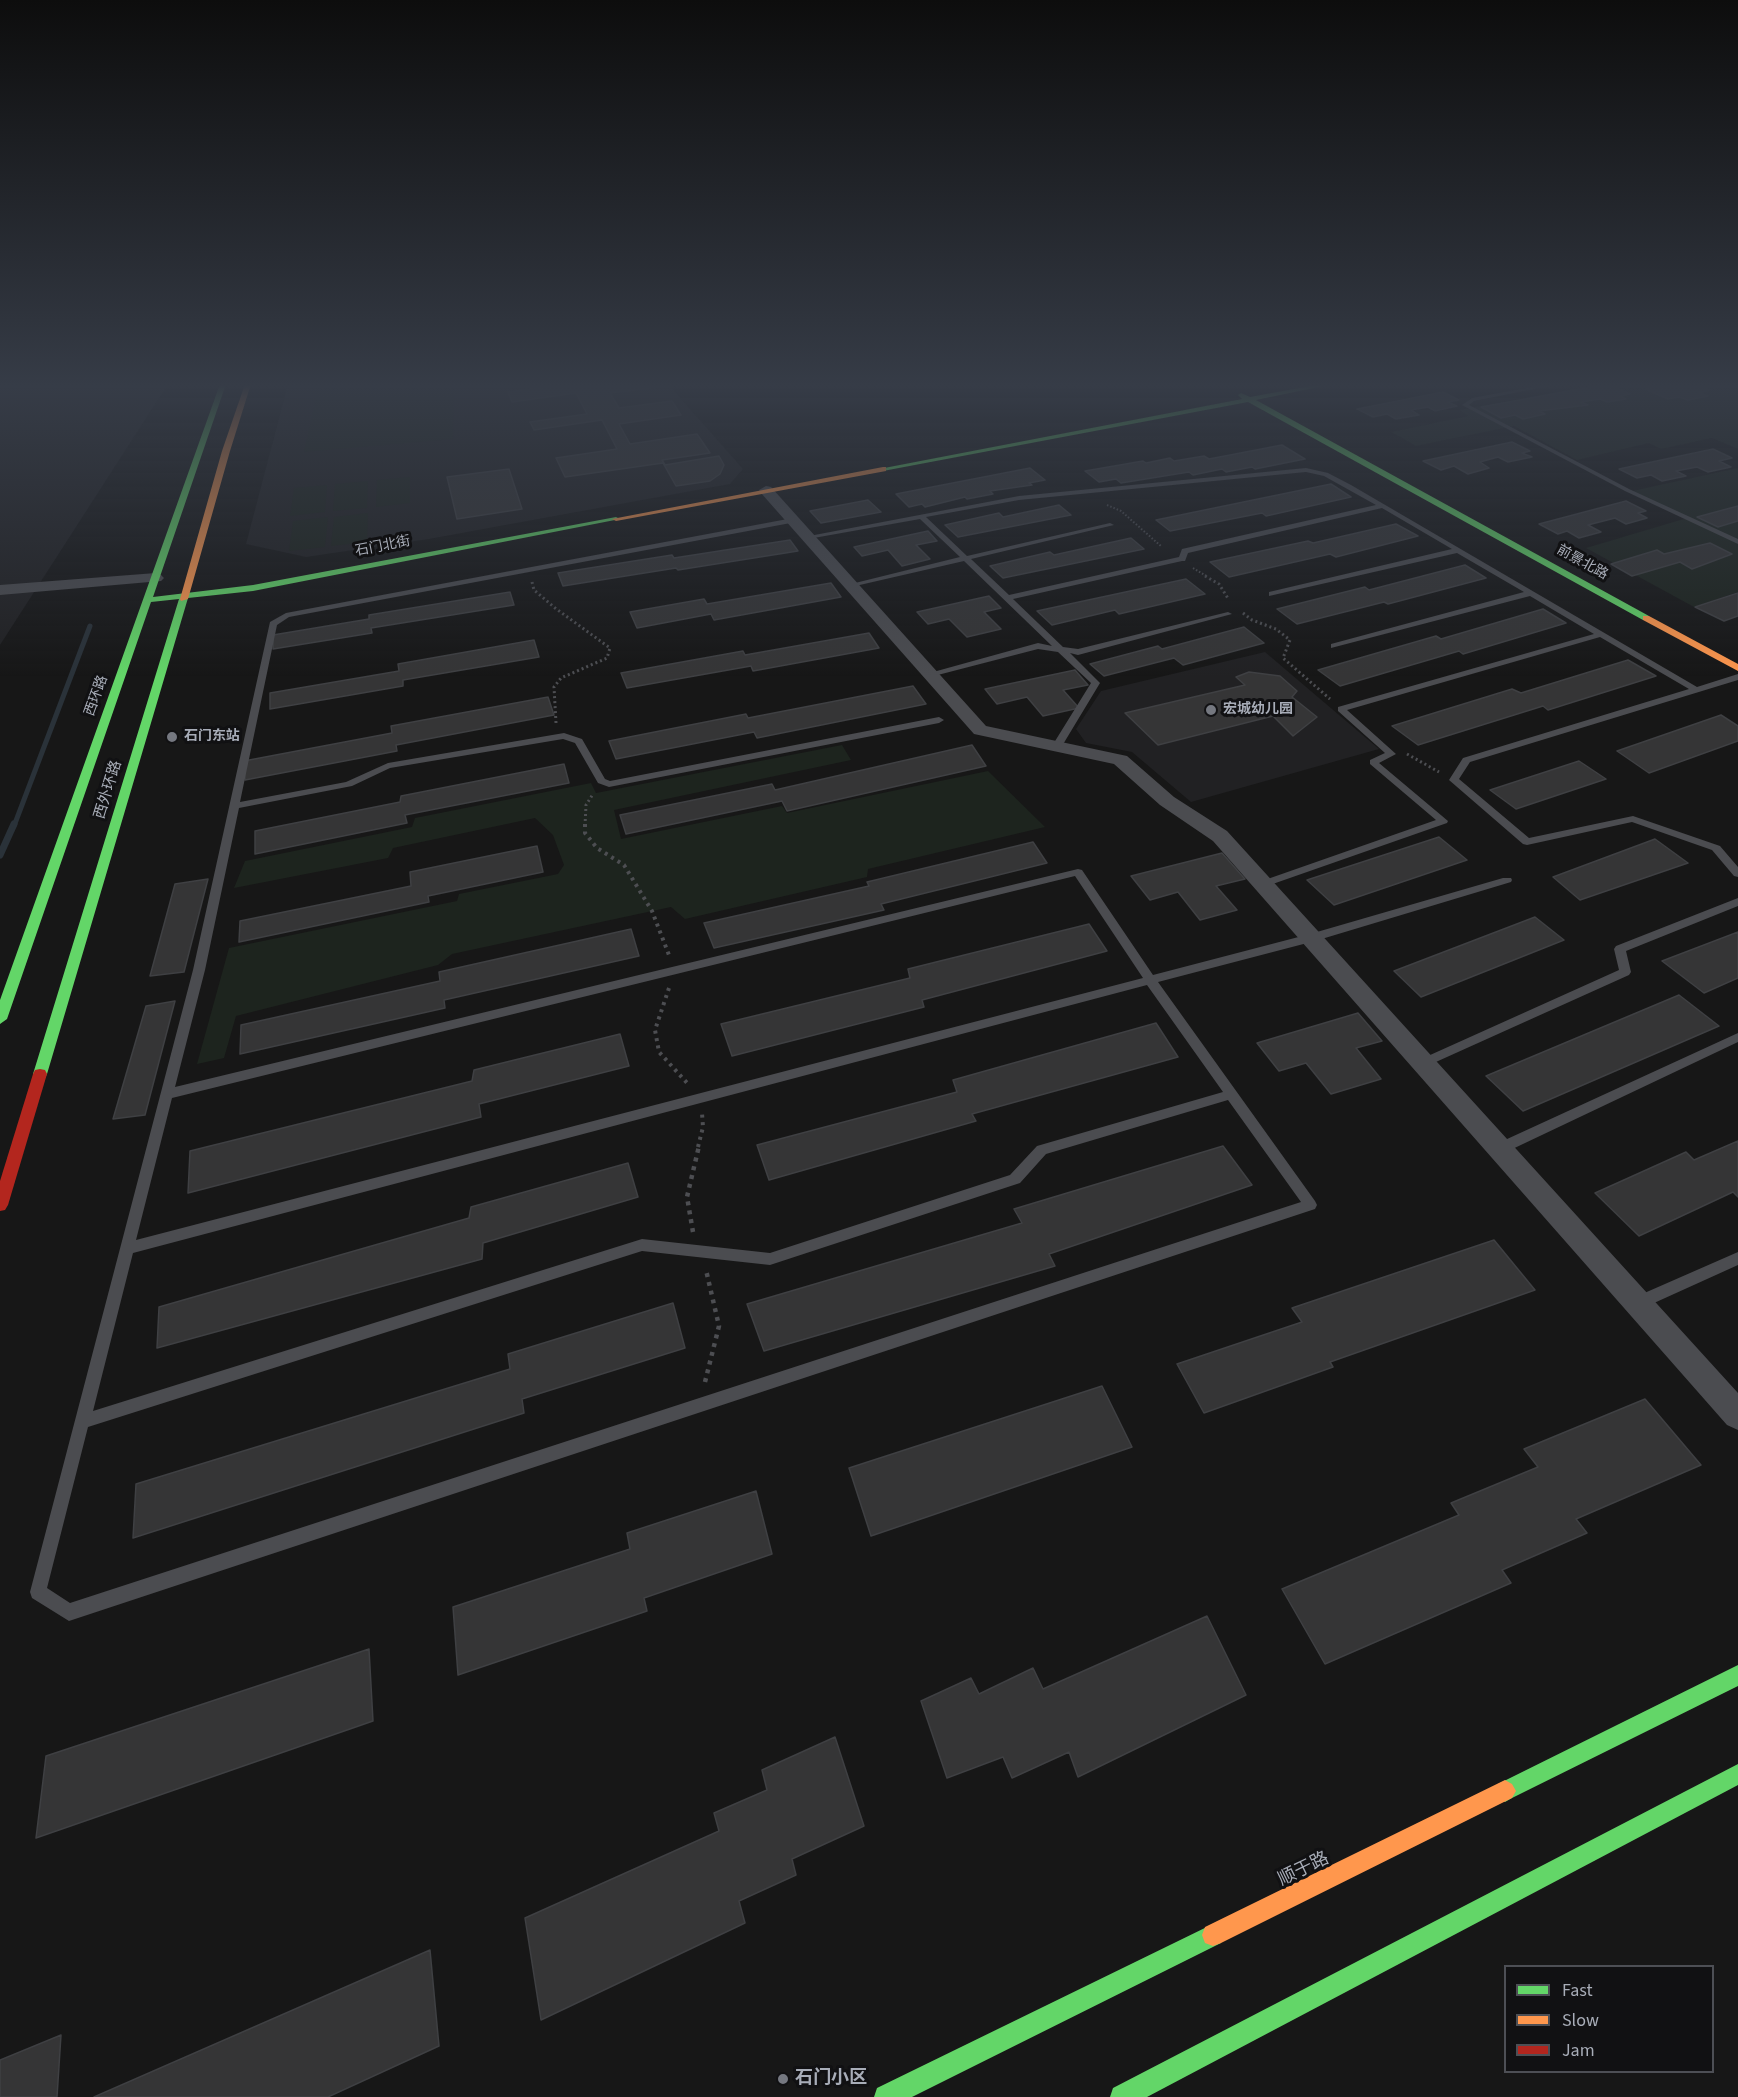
<!DOCTYPE html>
<html>
<head>
<meta charset="utf-8">
<style>
	body { margin:0 }
	#map { position:relative; width:1738px; height:2097px; overflow:hidden; background:#171717; font-family:"Source Sans 3",sans-serif }
	canvas { display:block }
	.legend { position:absolute; left:1504px; top:1965px; width:210px; height:108px; box-sizing:border-box; background:#111113; border:2px solid #4d4f55; margin:0; padding:8px 10px; list-style:none; font-size:18px; color:#a8adb8 }
	.legend li { display:flex; align-items:center; gap:12px; height:30px }
	.legend b { width:30px; border:2px solid #4d4f55 }
</style>
</head>
<body>
<div id="map">
<canvas width="1738" height="2097"></canvas>
<ul class="legend">
<li><b style="height:8px;background:#63d668"></b>Fast</li>
<li><b style="height:8px;background:#ff974d"></b>Slow</li>
<li><b style="height:8px;background:#b3261e"></b>Jam</li>
</ul>
</div>
<script>
const ctx = document.querySelector('canvas').getContext('2d');
ctx.lineJoin = 'round';
function fill(path, color) {
  ctx.fillStyle = color;
  ctx.fill(path, 'evenodd');
}
function poly(rows) {
  const path = new Path2D();
  for (const r of rows) {
    path.moveTo(r[0], r[1]);
    for (let i = 2; i < r.length; i += 2) path.lineTo(r[i], r[i + 1]);
  }
  return path;
}
function stroke(path, color, width, dash) {
  ctx.strokeStyle = color;
  ctx.lineWidth = width;
  ctx.lineCap = dash ? 'butt' : 'round';
  ctx.setLineDash(dash || []);
  ctx.stroke(path);
}
function write(font, color, halo, rows, align = 'center') {
  ctx.font = font + ' "Source Sans 3","Noto Sans SC",sans-serif';
  ctx.lineWidth = 6;
  ctx.setLineDash([]);
  ctx.textBaseline = 'middle';
  ctx.strokeStyle = halo;
  ctx.fillStyle = color;
  for (const [text, x, y, turn = 0] of rows) {
    ctx.save();
    ctx.translate(x, y);
    ctx.rotate((+turn || 0) * Math.PI / 180);
    ctx.textAlign = isNaN(turn) ? turn : align;
    if (halo) ctx.strokeText(text, 0, 0);
    ctx.fillText(text, 0, 0);
    ctx.restore();
  }
}
fill(poly([
	[0,384,168,384,0,645],
	[288,384,668,384,743,469,730,484,429,539,306,557,246,544],
	[1265,652,1379,749,1191,802,1132,752,1086,743,1076,729,1101,691]
]), '#212123');
fill(poly([
	[319,384,454,384,453,439,304,452],
	[1602,384,1738,384,1738,449,1712,438,1661,449,1649,443,1577,460,1514,426,1416,446,1391,432,1468,416,1459,410],
	[1738,468,1738,592,1694,607,1586,548,1687,518,1632,491],
	[410,477,410,503,376,507,377,480],
	[368,481,367,508,333,511,335,484],
	[327,485,325,512,290,516,294,488],
	[368,513,367,542,331,546,334,517],
	[328,517,325,547,289,551,293,521],
	[842,745,851,760,614,810,621,839,782,806,787,813,988,771,1045,827,868,869,867,877,685,919,671,907,452,954,438,965,236,1016,224,1058,197,1064,229,948,457,901,459,894,558,874,564,865,553,835,535,818,393,848,388,858,234,888,245,861,412,827,415,818,591,783,596,793]
]), '#1d241e');
stroke(poly([
	[14,826,90,626]
]), '#2a3239', 5);
stroke(poly([
	[0,855,14,824]
]), '#2a3239', 7);
const building = poly([
	[568,384,658,384,660,387,610,393,619,408,672,401,681,415,619,424,630,444,697,434,710,453,662,460,665,465,719,456,724,465,720,474,710,481,676,486,663,463,565,477,556,458,617,449,602,420,534,430,530,422,587,414,576,393,512,402,508,392,568,384],
	[1608,384,1630,394,1620,396,1626,399,1607,402,1600,399,1581,402,1588,405,1539,411,1545,414,1523,419,1515,415,1501,418,1481,407,1608,384],
	[1671,384,1694,384,1710,390,1699,393,1708,396,1688,400,1679,397,1668,399,1645,389,1671,384],
	[1443,392,1459,400,1448,402,1457,406,1435,411,1428,407,1411,410,1419,415,1396,419,1387,414,1373,417,1357,409,1443,392],
	[1512,442,1530,451,1522,453,1532,457,1508,462,1498,457,1480,462,1489,468,1468,474,1454,466,1441,470,1423,461,1512,442],
	[1282,445,1305,459,1255,469,1252,467,1226,472,1222,469,1193,475,1189,472,1121,483,1116,479,1099,482,1085,471,1143,461,1146,463,1170,458,1174,461,1204,456,1209,459,1282,445],
	[1713,449,1732,458,1719,461,1731,467,1708,472,1697,467,1676,471,1686,476,1662,481,1651,475,1637,478,1619,469,1713,449],
	[1030,468,1045,480,1029,483,1032,485,990,491,993,494,967,499,965,497,925,507,922,504,909,507,896,494,1030,468],
	[509,469,522,509,457,519,447,477,509,469],
	[1331,484,1351,497,1266,516,1262,513,1170,531,1156,520,1331,484],
	[868,500,881,512,821,523,810,511,868,500],
	[1626,501,1646,511,1638,513,1647,518,1626,524,1615,518,1588,525,1601,532,1579,538,1567,531,1558,534,1539,524,1626,501],
	[1059,505,1071,515,958,537,945,525,999,513,1003,517,1059,505],
	[1738,506,1738,521,1718,527,1697,517,1738,506],
	[1396,524,1418,536,1336,557,1330,554,1229,577,1210,562,1308,541,1313,543,1396,524],
	[928,531,937,541,916,545,930,559,902,566,888,550,862,556,854,547,928,531],
	[1131,538,1144,549,1003,578,990,566,1050,552,1054,555,1131,538],
	[790,540,798,551,678,570,676,568,563,586,558,573,672,555,674,558,790,540],
	[1710,543,1732,554,1692,569,1680,562,1632,576,1611,564,1657,550,1664,554,1710,543],
	[1465,565,1486,578,1388,604,1384,602,1297,624,1277,609,1365,587,1369,590,1465,565],
	[1186,579,1205,594,1119,614,1115,610,1052,625,1037,611,1186,579],
	[831,583,841,597,714,620,711,614,637,628,630,612,704,599,707,604,831,583],
	[510,592,514,605,371,628,372,633,273,649,273,635,369,619,369,615,510,592],
	[1738,593,1738,616,1724,621,1695,607,1738,593],
	[989,596,1001,608,984,612,1001,629,967,637,949,619,928,624,917,612,989,596],
	[1543,609,1566,623,1463,654,1459,651,1340,686,1318,670,1436,636,1441,639,1543,609],
	[1244,627,1264,643,1183,665,1174,658,1104,676,1090,664,1158,646,1162,649,1244,627],
	[869,633,879,648,753,671,751,666,627,688,621,673,743,651,745,655,869,633],
	[534,640,539,657,403,680,403,686,270,709,270,693,399,671,398,664,534,640],
	[1628,660,1656,676,1548,710,1543,706,1418,745,1392,726,1512,689,1521,693,1628,660],
	[1075,670,1088,685,1063,690,1079,708,1043,716,1027,697,997,704,985,689,1075,670],
	[1249,672,1280,676,1297,691,1292,697,1317,717,1293,736,1273,716,1158,745,1125,713,1245,685,1236,677,1249,672],
	[913,686,926,704,757,738,754,732,616,759,609,741,746,714,748,718,913,686],
	[548,697,554,715,396,745,397,751,245,780,244,761,392,733,391,726,548,697],
	[1721,715,1738,726,1738,741,1649,773,1617,751,1721,715],
	[972,745,986,766,787,811,782,801,626,834,620,815,772,784,775,790,972,745],
	[1579,761,1606,779,1516,809,1490,790,1579,761],
	[564,764,569,783,405,815,407,823,255,854,255,831,400,802,401,796,564,764],
	[1439,837,1467,860,1334,905,1307,880,1439,837],
	[1655,839,1688,863,1580,900,1553,877,1655,839],
	[1033,842,1047,863,881,904,884,910,714,948,704,923,869,886,867,882,1033,842],
	[537,846,543,872,428,896,429,902,239,942,240,921,411,886,410,872,537,846],
	[1222,853,1245,879,1216,886,1237,910,1200,920,1178,892,1150,900,1131,876,1222,853],
	[208,879,184,972,150,976,175,884,208,879],
	[1535,917,1564,940,1421,997,1394,971,1535,917],
	[1089,924,1107,951,922,1000,924,1007,732,1056,721,1024,910,978,908,969,1089,924],
	[631,929,639,956,444,1000,445,1008,240,1054,241,1025,440,981,439,972,631,929],
	[1738,932,1738,978,1704,993,1662,961,1738,932],
	[1679,995,1719,1026,1523,1111,1486,1076,1679,995],
	[175,1001,145,1115,113,1119,146,1006,175,1001],
	[1358,1013,1382,1041,1356,1048,1381,1079,1331,1094,1306,1063,1279,1071,1257,1043,1358,1013],
	[1156,1023,1178,1057,972,1114,976,1121,769,1180,757,1145,957,1092,953,1080,1156,1023],
	[620,1034,629,1066,479,1104,481,1117,188,1193,190,1151,472,1081,474,1070,620,1034],
	[1738,1141,1738,1197,1733,1192,1639,1236,1595,1193,1686,1152,1694,1160,1738,1141],
	[1223,1146,1252,1185,1049,1254,1055,1266,764,1351,747,1304,1022,1223,1014,1209,1223,1146],
	[628,1163,638,1197,483,1243,482,1259,157,1348,159,1307,469,1218,471,1207,628,1163],
	[1494,1240,1535,1290,1330,1362,1333,1367,1204,1413,1177,1364,1302,1322,1292,1308,1494,1240],
	[673,1303,685,1348,522,1399,524,1413,133,1538,136,1484,510,1369,508,1354,673,1303],
	[1102,1386,1132,1447,871,1536,849,1468,1102,1386],
	[1645,1399,1701,1465,1576,1519,1587,1533,1502,1570,1511,1583,1325,1664,1282,1589,1459,1515,1451,1503,1538,1467,1524,1449,1645,1399],
	[756,1491,772,1554,644,1598,647,1611,458,1675,453,1607,630,1549,627,1533,756,1491],
	[1207,1616,1246,1695,1078,1777,1069,1752,1012,1778,1003,1757,947,1778,921,1701,971,1678,979,1694,1033,1668,1043,1689,1207,1616],
	[369,1649,373,1721,36,1838,46,1756,369,1649],
	[835,1737,864,1826,792,1859,796,1875,739,1901,745,1923,541,2020,525,1918,719,1831,714,1813,767,1790,762,1770,835,1737],
	[430,1950,439,2046,328,2097,94,2097,430,1950],
	[61,2035,57,2097,0,2097,0,2060,61,2035]
]);
fill(building, '#353536');
stroke(building, '#3f4043', 1.5);
stroke(poly([
	[1107,505,1121,511,1162,547],
	[1193,568,1208,577]
]), '#4d4e52', 2, [1.5, 2]);
stroke(poly([
	[1205,576,1219,584,1229,600],
	[532,582,534,590,555,608,610,648,607,658,561,678,554,687,556,723],
	[1243,613,1252,620,1276,629,1290,640,1283,658,1330,699],
	[1407,754,1439,772],
	[585,826,586,805,593,794]
]), '#4d4e52', 3, [2, 3]);
stroke(poly([
	[585,824,585,833,597,848,624,865,652,911,669,955],
	[669,988,655,1030,659,1052,688,1084],
	[698,1147,703,1127,702,1113]
]), '#4d4e52', 4, [3, 4.5]);
stroke(poly([
	[693,1232,687,1197,699,1146],
	[705,1382,719,1326,706,1270]
]), '#4d4e52', 4.5, [4, 5]);
fill(poly([
	[1548,384,1559,384,1474,401,1469,405,1629,489,1738,539,1738,544,1625,491,1462,405,1472,398,1548,384],
	[1306,468,1328,473,1351,485,1697,687,1738,674,1738,680,1470,762,1459,779,1529,838,1633,816,1720,846,1738,867,1738,877,1734,876,1712,850,1632,822,1527,845,1523,844,1449,780,1463,758,1689,689,1600,637,1347,710,1396,754,1379,763,1448,821,1447,823,1267,886,1259,886,1258,884,1259,882,1436,820,1370,764,1370,760,1385,753,1338,711,1338,707,1594,634,1530,596,1331,648,1331,644,1524,592,1457,553,1269,596,1269,592,1452,549,1382,508,1188,553,1185,561,1182,561,1013,599,1063,647,1078,649,1228,612,1232,614,1078,655,1070,653,1100,683,1062,746,1057,749,1052,746,1091,683,1058,652,1038,649,930,677,926,674,1038,643,1052,646,964,561,851,587,847,585,960,557,920,519,808,539,804,537,1019,496,1306,468],
	[1306,472,1324,476,1376,505,1182,549,1179,557,1009,595,971,559,1114,525,1110,523,967,556,926,517,1019,500,1306,472],
	[793,518,796,518,796,522,289,617,277,625,240,802,346,782,388,763,564,733,582,739,605,779,610,781,939,717,944,720,939,723,609,787,598,783,575,743,563,739,390,768,352,786,239,808,205,970,175,1087,1078,869,1082,870,1153,975,1310,934,1503,878,1511,878,1512,880,1511,882,1315,941,1158,982,1315,1201,1317,1205,1315,1209,69,1621,32,1598,30,1592,193,970,270,622,286,613,793,518],
	[1075,876,1143,978,136,1240,172,1098,1075,876],
	[1147,985,1223,1092,1037,1146,1010,1175,770,1253,642,1239,93,1411,133,1253,1147,985],
	[1228,1100,1301,1202,70,1603,47,1588,88,1427,642,1251,770,1265,1020,1183,1046,1154,1228,1100],
	[1738,898,1738,906,1626,951,1631,972,1629,975,1427,1066,1419,1066,1417,1063,1419,1060,1619,970,1614,949,1616,946,1738,898],
	[1738,1033,1738,1042,1504,1153,1499,1154,1494,1153,1493,1149,1494,1145,1738,1033],
	[1738,1252,1738,1265,1643,1308,1638,1309,1633,1308,1631,1303,1633,1298,1738,1252]
]), '#4b4c50');
fill(poly([
	[766,486,771,487,986,726,1127,756,1174,797,1227,831,1738,1393,1738,1430,1727,1425,1213,841,1160,805,1114,764,974,734,761,493,759,490,766,486],
	[156,573,161,575,164,578,161,581,0,595,0,585,156,573]
]), '#4b4c50');
fill(poly([
	[220,384,226,384,153,597,253,585,616,517,620,519,253,591,188,598,47,1074,45,1078,40,1079,35,1078,33,1074,179,599,151,602,7,1019,0,1024,0,1000,220,384],
	[1321,384,1333,384,1256,400,1649,616,1649,620,1643,620,1248,402,883,471,879,469,1242,399,1238,395,1241,393,1250,397,1321,384],
	[1738,1665,1738,1686,1512,1798,1505,1802,1498,1798,1494,1791,1498,1784,1738,1665],
	[1738,1764,1738,1785,1147,2097,1110,2097,1113,2088,1738,1764],
	[1213,1924,1221,1927,1224,1935,1221,1943,912,2097,874,2097,877,2088,1213,1924]
]), '#63d668');
fill(poly([
	[245,384,251,384,230,451,188,599,181,601,180,599,222,451,245,384],
	[883,467,886,467,886,471,616,521,612,519,883,467],
	[1643,616,1649,616,1738,664,1738,671,1643,620,1643,616],
	[1505,1780,1512,1784,1516,1791,1512,1798,1221,1943,1213,1946,1205,1943,1202,1935,1205,1927,1505,1780]
]), '#ff974d');
fill(poly([
	[40,1069,45,1070,47,1074,8,1205,5,1210,0,1211,0,1181,33,1074,35,1070,40,1069]
]), '#b3261e');
const sky = ctx.createLinearGradient(0, 0, 0, 677);
sky.addColorStop(0, '#0d0d0d');
sky.addColorStop(0.57, '#363c47');
sky.addColorStop(1, '#363c4700');
ctx.fillStyle = sky;
ctx.fillRect(0, 0, 1738, 677);
for (const [x, y, r, color] of [
	[1211,710,6,"#757880"],
	[172,737,6,"#757880"],
	[783,2079,6,"#757880"]
]) {
  const dot = new Path2D();
  dot.arc(x, y, r, 0, 2 * Math.PI);
  ctx.fillStyle = color;
  ctx.fill(dot);
  stroke(dot, '#111113', 2);
}
write('14px', '#a8adb8', '#111113', [
	["石门北街",383,547,-11],
	["前景北路",1582,563,29],
	["西环路",97,696,-70]
]);
write('bold 14px', '#a8adb8', '#111113', [
	["宏城幼儿园",1223,710],
	["石门东站",184,737]
], 'left');
write('15px', '#a8adb8', '#111113', [
	["西外环路",109,790,-73]
]);
write('18px', '#a8adb8', '#111113', [
	["顺于路",1304,1870,-26]
]);
write('bold 18px', '#a8adb8', '#111113', [
	["石门小区",795,2079]
], 'left');
</script>
</body>
</html>
